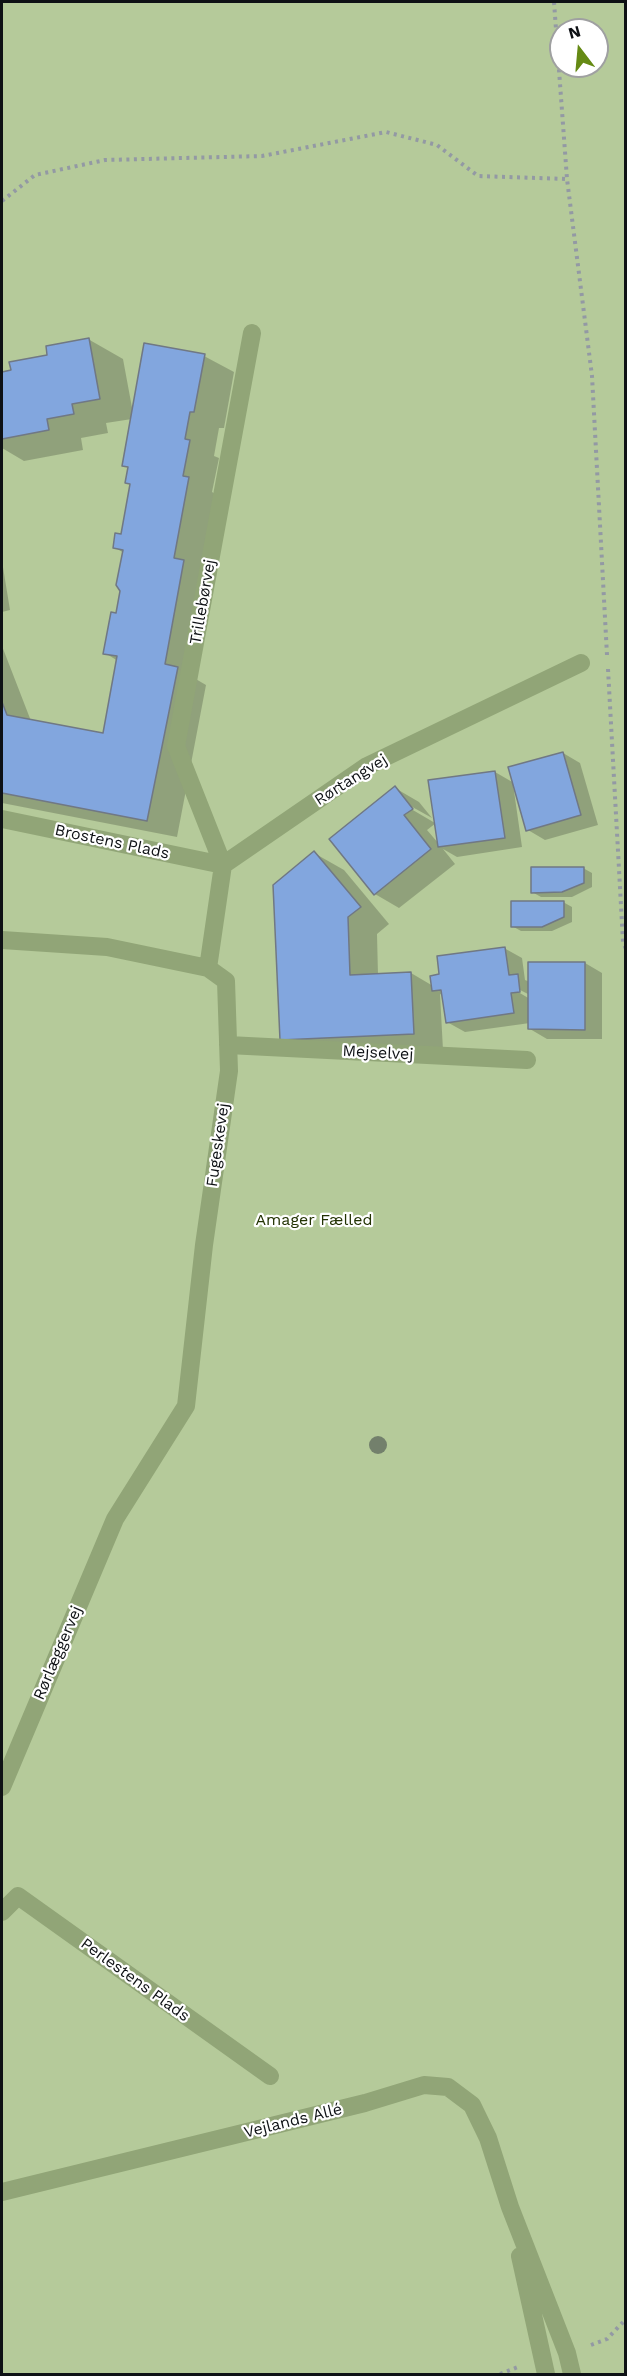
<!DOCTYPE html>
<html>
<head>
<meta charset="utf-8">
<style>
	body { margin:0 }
	#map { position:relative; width:627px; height:2376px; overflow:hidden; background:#d7dfed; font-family:"Work Sans",sans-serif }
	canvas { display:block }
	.frame { position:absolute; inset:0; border:3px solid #0e1115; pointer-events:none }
	.north { position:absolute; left:549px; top:18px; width:60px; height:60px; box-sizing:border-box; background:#fff; border:2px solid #9fa0a1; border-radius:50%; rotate:344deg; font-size:16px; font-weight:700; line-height:24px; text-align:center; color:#0e1115 }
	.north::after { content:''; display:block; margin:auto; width:21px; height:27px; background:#658a14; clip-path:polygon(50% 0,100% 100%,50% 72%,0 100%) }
</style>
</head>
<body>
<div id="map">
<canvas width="627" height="2376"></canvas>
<div class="frame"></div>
<div class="north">N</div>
</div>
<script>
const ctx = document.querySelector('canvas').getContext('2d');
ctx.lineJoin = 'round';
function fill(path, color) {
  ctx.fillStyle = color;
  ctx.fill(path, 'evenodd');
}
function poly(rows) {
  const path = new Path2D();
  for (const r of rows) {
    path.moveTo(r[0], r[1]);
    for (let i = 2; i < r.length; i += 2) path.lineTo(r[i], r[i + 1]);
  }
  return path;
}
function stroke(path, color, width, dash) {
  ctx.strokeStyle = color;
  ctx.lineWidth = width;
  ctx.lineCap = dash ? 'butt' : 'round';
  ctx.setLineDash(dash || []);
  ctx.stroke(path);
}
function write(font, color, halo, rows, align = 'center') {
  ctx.font = font + ' "Work Sans",sans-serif';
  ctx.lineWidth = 4.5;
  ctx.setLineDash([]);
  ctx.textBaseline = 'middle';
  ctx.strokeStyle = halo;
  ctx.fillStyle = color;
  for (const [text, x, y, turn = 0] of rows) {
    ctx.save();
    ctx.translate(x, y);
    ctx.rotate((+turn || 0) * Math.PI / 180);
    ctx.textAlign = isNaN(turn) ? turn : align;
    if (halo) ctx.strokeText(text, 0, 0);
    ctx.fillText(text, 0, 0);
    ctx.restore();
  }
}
fill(poly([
	[2,2,625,2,625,2374,2,2374],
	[561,30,597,30,597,66,561,66]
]), '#b5ca9a');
fill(poly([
	[88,339,123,359,133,413,204,356,234,372,224,428,219,428,214,456,219,458,212,492,217,495,194,678,206,685,177,837,2,803,2,646,31,721,104,734,118,661,105,653,117,614,122,591,124,553,114,547,122,536,131,485,127,483,129,468,124,465,132,419,106,423,108,433,81,438,83,450,24,461,2,448,2,373,12,371],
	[2,561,10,610,2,612],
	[563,753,580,763,598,825,545,840,528,830,515,784,513,784,522,847,457,857,443,849,455,864,399,908,375,894,395,788,419,802,432,818,407,804,406,806,435,823,495,772,514,783],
	[436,823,439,844,427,830],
	[314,853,344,870,389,924,377,934,378,975,411,973,433,986,441,975,504,948,522,958,525,980,530,982,585,963,602,973,602,1039,547,1039,530,1029,530,1023,465,1032,447,1022,444,996,440,994,443,1050,281,1039],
	[514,987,530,995,530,999,513,989],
	[583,868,592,873,592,887,572,897,541,897,532,892],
	[563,902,572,907,572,922,552,931,521,931,512,926]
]), '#0003');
const building = poly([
	[89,338,100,399,72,404,74,414,47,419,49,430,2,439,2,372,11,370,9,362,47,355,46,346,89,338],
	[144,343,205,354,194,412,190,412,185,439,190,440,183,476,189,477,174,558,184,560,165,664,178,667,147,821,2,793,2,702,7,715,103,733,117,656,103,654,111,612,116,613,120,591,116,585,123,550,113,548,115,533,121,534,130,484,125,483,128,467,122,466,144,343],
	[563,752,581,815,526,831,508,767,563,752],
	[495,771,505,838,438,847,428,780,495,771],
	[395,786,413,809,404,815,431,849,374,895,329,839,395,786],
	[314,851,361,907,348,917,350,975,411,972,414,1034,280,1040,273,885,314,851],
	[531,867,584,867,584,883,562,892,531,893,531,867],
	[511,901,564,901,564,917,542,927,511,927,511,901],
	[505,947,509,975,518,974,520,992,511,993,514,1013,446,1023,441,990,432,991,430,976,439,974,437,956,505,947],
	[528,962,585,962,585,1030,528,1029,528,962]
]);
fill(building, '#82a6de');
stroke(building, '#707884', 1.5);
stroke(poly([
	[554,2,567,179,592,376,607,655],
	[2,201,35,175,105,160,262,156,386,132,437,145,478,176,567,179],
	[608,669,623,942,626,949],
	[591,2345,607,2339,626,2319],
	[500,2374,518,2367]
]), '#9399a4', 4, [3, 4.5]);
stroke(poly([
	[2,819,223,865],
	[223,865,176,746,252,333],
	[2,940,107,947,208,968,226,981,229,1071,204,1245,186,1406,115,1519,2,1787],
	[208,968,223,865,367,766,581,663],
	[228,1045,527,1060],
	[2,1912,18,1896,270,2076],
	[2,2192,365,2103,424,2085,448,2087,472,2105,488,2138,510,2207,567,2353,572,2374],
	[520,2256,546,2374]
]), '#91a577', 18);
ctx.fillStyle = '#73806c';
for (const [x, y] of [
	[378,1445]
]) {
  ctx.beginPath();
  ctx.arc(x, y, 9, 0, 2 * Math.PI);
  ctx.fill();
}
write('16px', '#0e1115', '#fff', [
	["Trillebørvej",203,602,-80],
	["Rørtangvej",351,780,-32],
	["Brostens Plads",112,842,12],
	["Mejselvej",378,1053,3],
	["Fugeskevej",218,1145,-82],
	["Rørlæggervej",58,1653,-67],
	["Perlestens Plads",135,1980,36],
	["Vejlands Allé",293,2121,-14]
]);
write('16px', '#223202', '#fff', [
	["Amager Fælled",314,1220]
]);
</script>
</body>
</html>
